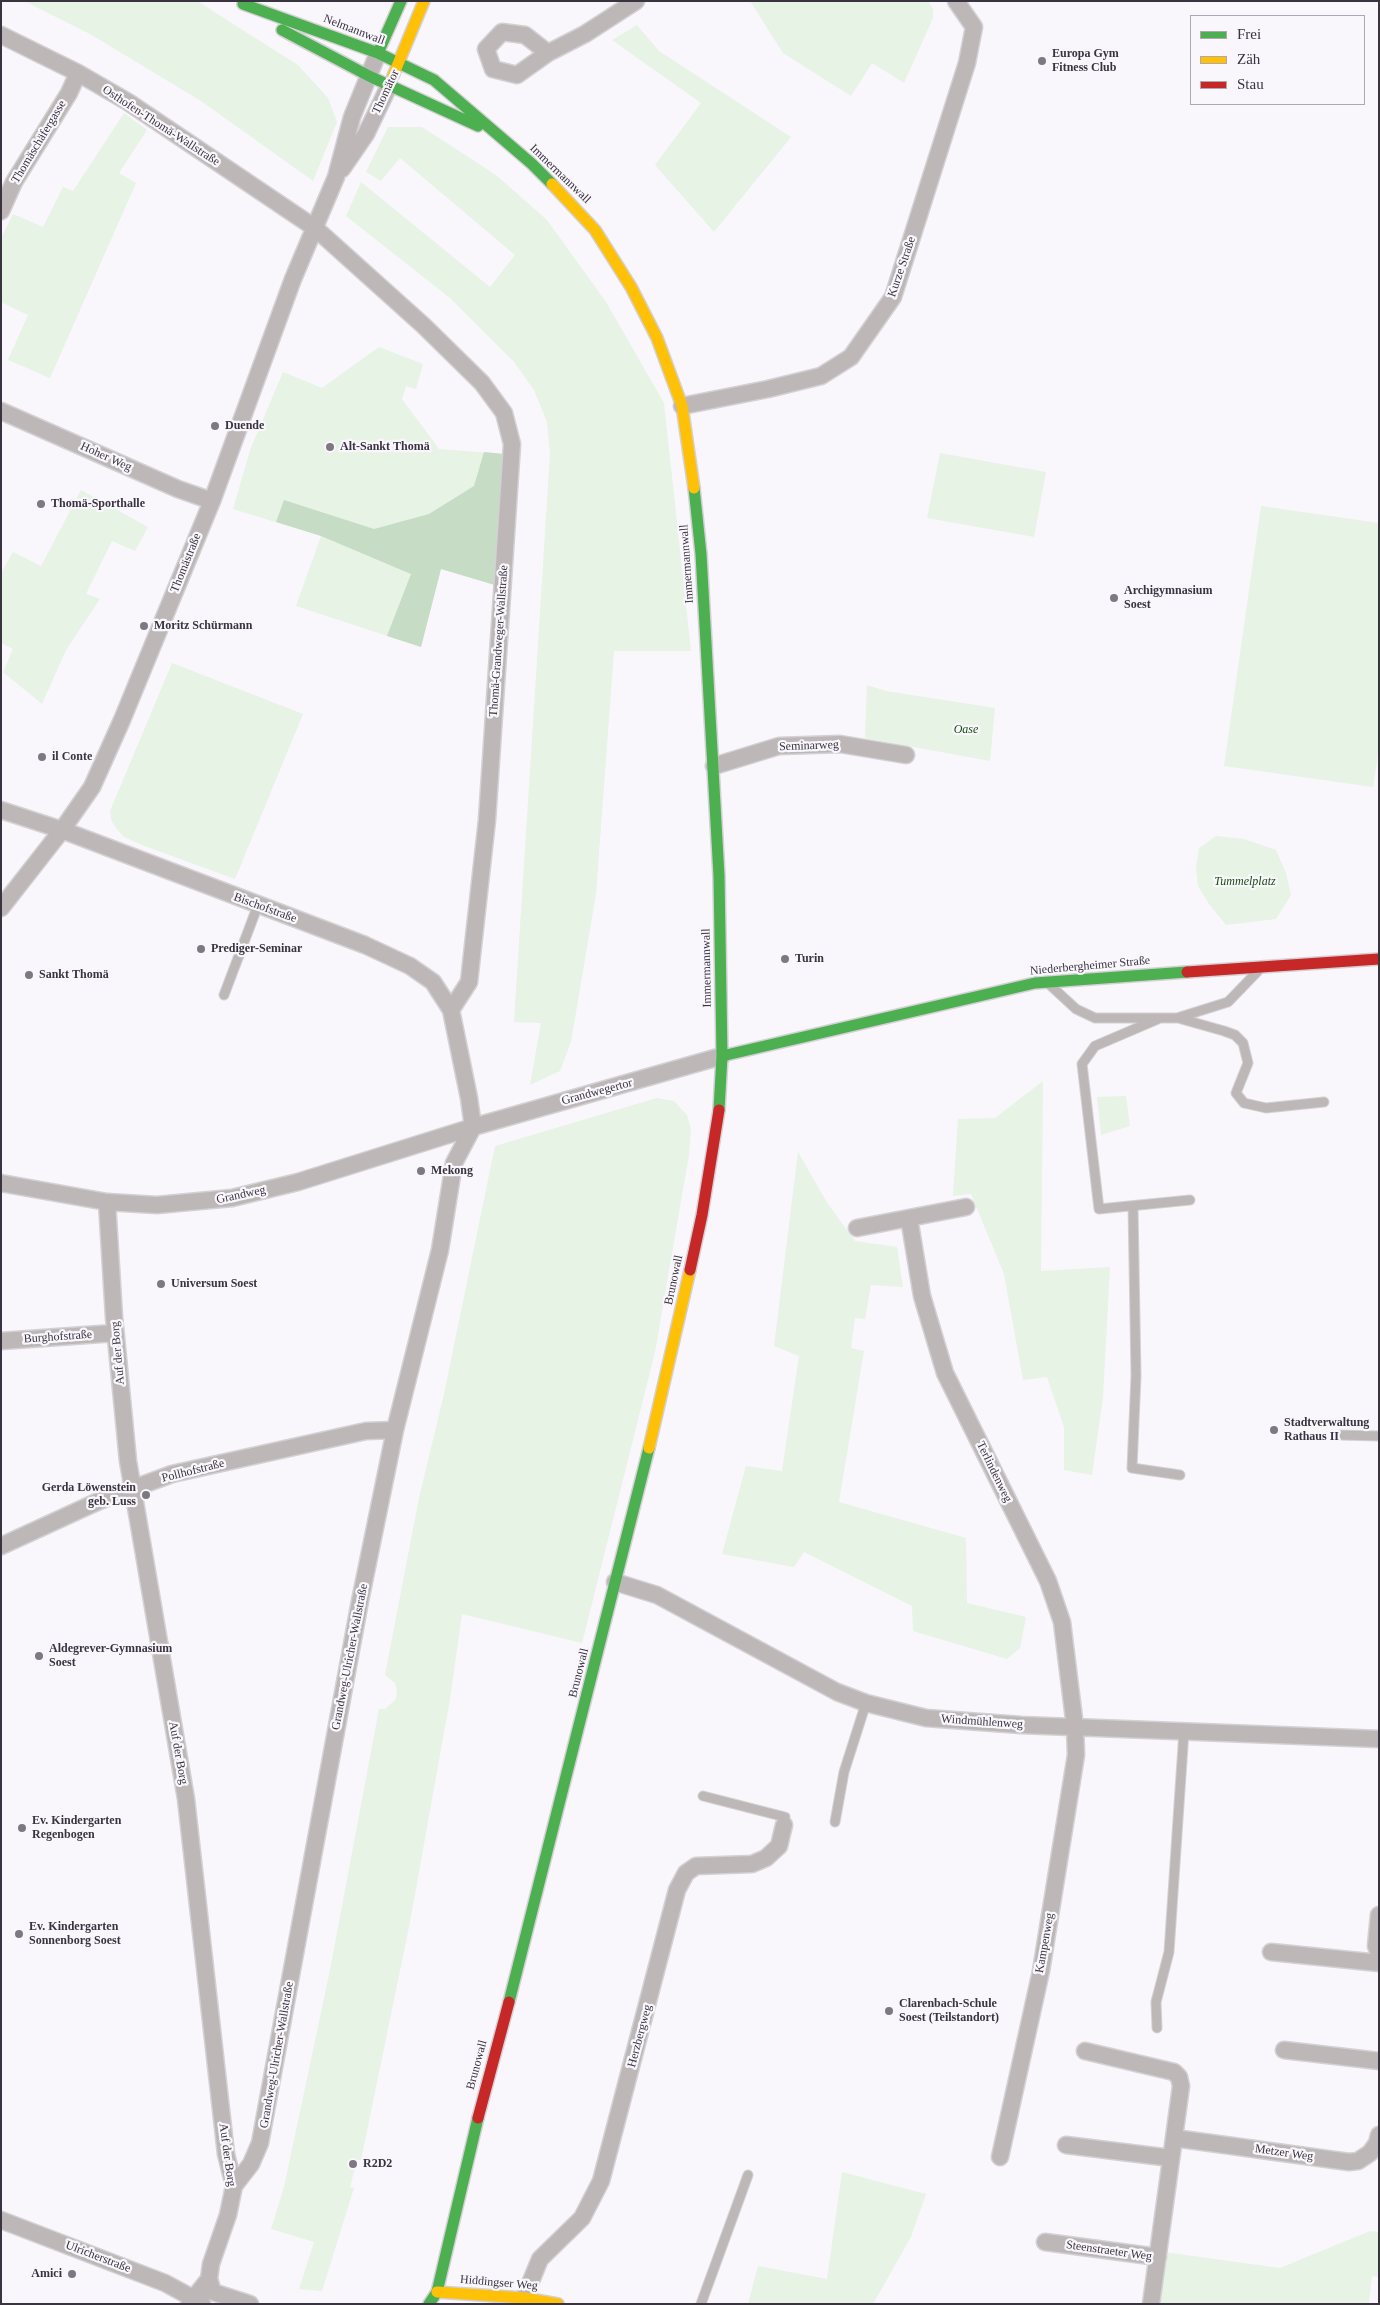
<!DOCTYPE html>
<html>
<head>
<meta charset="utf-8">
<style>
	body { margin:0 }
	#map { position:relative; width:1380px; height:2305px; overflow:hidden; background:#f9f7fb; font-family:"Times New Roman",serif }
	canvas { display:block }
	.frame { position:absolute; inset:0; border:2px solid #3a3440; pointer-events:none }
	.legend { position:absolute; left:1190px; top:15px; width:175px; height:90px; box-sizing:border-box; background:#f9f6fc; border:1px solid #ada8b1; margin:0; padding:6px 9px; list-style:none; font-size:15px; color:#3a3440 }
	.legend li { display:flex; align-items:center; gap:10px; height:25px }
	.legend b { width:25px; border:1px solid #ada8b1 }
</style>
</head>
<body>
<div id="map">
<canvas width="1380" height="2305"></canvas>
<div class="frame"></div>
<ul class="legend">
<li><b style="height:6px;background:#4caf50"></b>Frei</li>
<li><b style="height:6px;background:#ffc107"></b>Zäh</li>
<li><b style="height:6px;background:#c62828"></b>Stau</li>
</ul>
</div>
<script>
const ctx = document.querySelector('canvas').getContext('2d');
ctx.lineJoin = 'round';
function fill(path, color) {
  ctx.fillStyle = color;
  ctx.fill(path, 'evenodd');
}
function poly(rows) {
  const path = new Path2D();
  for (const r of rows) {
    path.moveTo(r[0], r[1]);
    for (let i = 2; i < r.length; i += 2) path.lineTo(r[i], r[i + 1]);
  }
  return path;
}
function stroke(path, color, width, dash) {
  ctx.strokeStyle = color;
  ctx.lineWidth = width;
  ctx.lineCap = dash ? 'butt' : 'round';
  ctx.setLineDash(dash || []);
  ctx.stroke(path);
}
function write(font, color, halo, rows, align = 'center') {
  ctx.font = font + ' "Times New Roman",serif';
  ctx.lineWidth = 4.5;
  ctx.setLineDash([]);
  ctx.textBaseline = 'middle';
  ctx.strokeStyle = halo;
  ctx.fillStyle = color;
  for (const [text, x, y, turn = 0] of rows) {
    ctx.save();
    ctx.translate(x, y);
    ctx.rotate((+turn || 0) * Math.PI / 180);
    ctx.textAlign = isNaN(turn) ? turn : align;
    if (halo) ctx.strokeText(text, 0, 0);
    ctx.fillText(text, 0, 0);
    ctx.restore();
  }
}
fill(poly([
	[24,1,197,1,260,41,298,65,328,98,337,122,313,181,201,101,90,34],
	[750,1,928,1,933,9,933,18,904,83,872,63,851,96,783,53],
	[637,25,659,51,791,137,714,232,655,165,701,103,612,40],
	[124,113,147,130,119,173,136,183,50,378,8,360,28,315,1,302,1,238,13,214,43,227,63,187,73,191],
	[388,127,422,127,496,175,547,220,606,302,664,403,691,651,614,651,596,894,571,1042,560,1071,530,1085,541,1023,514,1022,550,454,547,422,534,390,514,362,450,298,346,216,361,182,490,287,515,255,400,158,381,181,366,172],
	[379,347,423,364,416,389,406,386,402,399,439,449,504,454,498,586,441,569,421,647,296,606,321,536,233,509,250,450,283,372,322,388],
	[940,453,1046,472,1034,537,927,518],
	[81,490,148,527,135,551,112,541,86,594,100,599,66,650,42,704,3,672,13,649,1,643,1,573,13,552,41,566],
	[1261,506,1379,523,1379,749,1373,787,1224,766],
	[172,663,303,714,235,879,142,845,124,837,116,828,111,820,110,811],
	[867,685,886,691,995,708,990,761,865,738],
	[1216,836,1244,839,1276,850,1286,873,1291,895,1276,919,1226,925,1209,904,1198,886,1196,868,1199,848],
	[1043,1081,1041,1271,1110,1267,1103,1397,1092,1475,1064,1470,1064,1427,1047,1377,1023,1380,1004,1274,971,1194,953,1196,958,1119,995,1118],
	[1126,1096,1130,1126,1101,1135,1097,1097],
	[657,1098,674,1101,687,1115,691,1129,689,1155,655,1352,582,1643,462,1614,450,1699,410,1922,361,2160,357,2160,350,2187,354,2188,322,2291,299,2289,314,2242,271,2229,284,2187,330,1970,379,1709,385,1709,396,1699,397,1690,395,1683,385,1675,419,1498,444,1394,495,1146],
	[798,1152,826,1201,855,1241,897,1247,903,1287,871,1285,865,1319,855,1318,851,1348,864,1351,839,1502,966,1538,967,1603,1026,1617,1020,1648,1007,1659,913,1631,912,1606,804,1552,794,1567,722,1554,746,1466,782,1471,799,1356,774,1346],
	[842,2172,926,2194,911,2237,873,2304,748,2304,758,2266,827,2279],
	[1370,2231,1379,2232,1379,2277,1372,2276,1369,2304,1156,2304,1164,2252,1280,2268]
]), '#e6f3e5');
fill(poly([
	[484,452,504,454,498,586,441,569,421,647,387,636,411,574,321,536,276,522,284,500,374,529,429,514,474,486]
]), '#c6dcc5');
const lane = poly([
	[1050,985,1076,1009,1095,1018,1177,1018,1228,1002,1258,971],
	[224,995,258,905],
	[1178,1018,1224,1031,1235,1035,1243,1043,1248,1063,1236,1093,1244,1103,1266,1108,1324,1102],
	[1158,1019,1095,1046,1082,1064,1099,1209,1190,1200],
	[1133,1206,1136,1376,1132,1468,1180,1475],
	[1339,1435,1379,1436],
	[703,1796,785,1817,784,1825],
	[835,1822,844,1772,866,1703],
	[1157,2028,1156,2002,1169,1952,1184,1731],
	[701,2304,748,2175]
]);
const street = poly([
	[1,35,78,73,128,102,315,228,424,326,482,383,504,413,512,444,487,820,469,982,451,1010],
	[548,53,525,35,502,32,486,49,493,69,517,75,548,53,585,34,636,1],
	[342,169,366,134,389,86],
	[1,211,14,182,69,93,78,73],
	[682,406,768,389,821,376,851,357,893,297,967,63,974,27,956,1],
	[1,411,178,489,212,501],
	[714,766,779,746,840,744,906,755],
	[1,810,62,830,365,945,410,966,433,982,451,1010,469,1098,473,1127],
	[1,908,62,830,92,787,122,720,212,501,293,279,336,177,352,117,378,53],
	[1,1183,107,1202,157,1205,232,1198,298,1182,473,1127,722,1056],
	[107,1202,114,1317,128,1461,186,1799,226,2154,234,2186,228,2215,211,2264,209,2279,189,2304],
	[909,1218,922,1296,945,1373,1048,1581,1062,1622,1075,1727,1076,1755,1041,1971,1000,2157],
	[857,1228,966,1207],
	[1,1341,115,1333],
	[1,1546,99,1501,172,1474,366,1431,395,1430],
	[615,1582,657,1595,837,1692,866,1703,926,1718,1021,1725,1379,1739],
	[1379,1915,1376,1946,1379,1953],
	[1271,1952,1379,1963],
	[1284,2050,1379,2061],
	[1085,2051,1174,2072,1179,2077,1181,2086,1174,2138,1151,2304],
	[1174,2138,1349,2162,1358,2161,1370,2153,1377,2143,1379,2135],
	[1066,2145,1171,2158],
	[234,2186,251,2164,260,2143,360,1601,395,1430,440,1250,454,1163,473,1127],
	[1,2220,165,2283,202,2303],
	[1045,2242,1158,2257],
	[209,2279,213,2292,250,2304],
	[524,2298,540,2259,582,2218,601,2181,677,1890,686,1873,696,1866,752,1864,766,1858,779,1846,784,1825]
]);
const fast = poly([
	[243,4,378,53,434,80,532,164,552,184],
	[282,30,369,76,478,126],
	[378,53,401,1],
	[694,488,701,554,719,876,722,1056,719,1110],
	[722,1056,1035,983,1187,972],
	[509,2002,649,1448],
	[429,2304,437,2292,478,2118]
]);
const slow = poly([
	[393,76,424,1],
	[552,184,595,230,631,287,657,338,682,406,694,488],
	[649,1448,690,1270],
	[437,2292,524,2298,558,2304]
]);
const jam = poly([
	[1187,972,1379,959],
	[690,1270,702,1215,719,1110],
	[478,2118,509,2002]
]);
stroke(lane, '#d3d1d5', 11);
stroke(street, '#d3d1d5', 19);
stroke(fast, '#d3d1d5', 14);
stroke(slow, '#d3d1d5', 14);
stroke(jam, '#d3d1d5', 14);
stroke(lane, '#bdb8b7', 9);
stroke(street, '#bdb8b7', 16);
stroke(fast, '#4caf50', 11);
stroke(slow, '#ffc107', 11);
stroke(jam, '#c62828', 11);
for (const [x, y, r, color] of [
	[1042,61,5,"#7d7881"],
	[215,426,5,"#7d7881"],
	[330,447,5,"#7d7881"],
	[41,504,5,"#7d7881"],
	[1114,598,5,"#7d7881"],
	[144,626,5,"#7d7881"],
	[42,757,5,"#7d7881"],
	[201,949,5,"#7d7881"],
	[785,959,5,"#7d7881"],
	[29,975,5,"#7d7881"],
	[421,1171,5,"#7d7881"],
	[161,1284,5,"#7d7881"],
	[1274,1430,5,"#7d7881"],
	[146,1495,5,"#7d7881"],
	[39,1656,5,"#7d7881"],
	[22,1828,5,"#7d7881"],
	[19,1934,5,"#7d7881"],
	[889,2011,5,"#7d7881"],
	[353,2164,5,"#7d7881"],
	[72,2274,5,"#7d7881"]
]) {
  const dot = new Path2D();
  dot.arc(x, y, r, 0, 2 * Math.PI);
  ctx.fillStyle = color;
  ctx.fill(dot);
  stroke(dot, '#f9f6fc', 2);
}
write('12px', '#3a3440', '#f9f6fc', [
	["Nelmannwall",354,30,21],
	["Thomätor",386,92,-65],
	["Osthofen-Thomä-Wallstraße",161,126,33],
	["Thomäschäfergasse",39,142,-59],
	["Immermannwall",560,174,44],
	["Kurze Straße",902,267,-71],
	["Hoher Weg",106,457,24],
	["Thomästraße",186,563,-68],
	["Immermannwall",687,564,-94],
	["Thomä-Grandweger-Wallstraße",499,641,-86],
	["Seminarweg",809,746,-2],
	["Bischofstraße",265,908,20],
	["Niederbergheimer Straße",1090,966,-5],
	["Immermannwall",707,968,-91],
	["Grandwegertor",597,1092,-15],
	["Grandweg",241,1195,-12],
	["Brunowall",674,1280,-78],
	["Burghofstraße",58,1337,-4],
	["Auf der Borg",118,1353,-95],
	["Pollhofstraße",193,1471,-14],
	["Terlindenweg",994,1472,64],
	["Grandweg-Ulricher-Wallstraße",350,1657,-79],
	["Brunowall",579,1673,-76],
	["Windmühlenweg",982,1722,4],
	["Auf der Borg",178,1753,80],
	["Kampenweg",1045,1943,-80],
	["Herzbergweg",640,2036,-75],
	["Grandweg-Ulricher-Wallstraße",277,2055,-80],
	["Brunowall",477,2065,-75],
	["Metzer Weg",1284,2153,8],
	["Auf der Borg",227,2155,82],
	["Steenstraeter Weg",1109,2251,8],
	["Ulricherstraße",98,2257,21],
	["Hiddingser Weg",499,2283,5]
]);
write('bold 12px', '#3a3440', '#f9f6fc', [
	["Europa Gym",1052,54],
	["Fitness Club",1052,68],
	["Duende",225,426],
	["Alt-Sankt Thomä",340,447],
	["Thomä-Sporthalle",51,504],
	["Archigymnasium",1124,591],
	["Soest",1124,605],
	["Moritz Schürmann",154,626],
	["il Conte",52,757],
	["Prediger-Seminar",211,949],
	["Turin",795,959],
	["Sankt Thomä",39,975],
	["Mekong",431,1171],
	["Universum Soest",171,1284],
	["Stadtverwaltung",1284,1423],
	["Rathaus II",1284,1437],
	["Gerda Löwenstein",136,1488,"right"],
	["geb. Luss",136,1502,"right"],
	["Aldegrever-Gymnasium",49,1649],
	["Soest",49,1663],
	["Ev. Kindergarten",32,1821],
	["Regenbogen",32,1835],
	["Ev. Kindergarten",29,1927],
	["Sonnenborg Soest",29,1941],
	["Clarenbach-Schule",899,2004],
	["Soest (Teilstandort)",899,2018],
	["R2D2",363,2164],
	["Amici",62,2274,"right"]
], 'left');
write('italic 12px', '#174f12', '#f9f6fc', [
	["Oase",966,730],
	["Tummelplatz",1245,882]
]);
</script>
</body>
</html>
